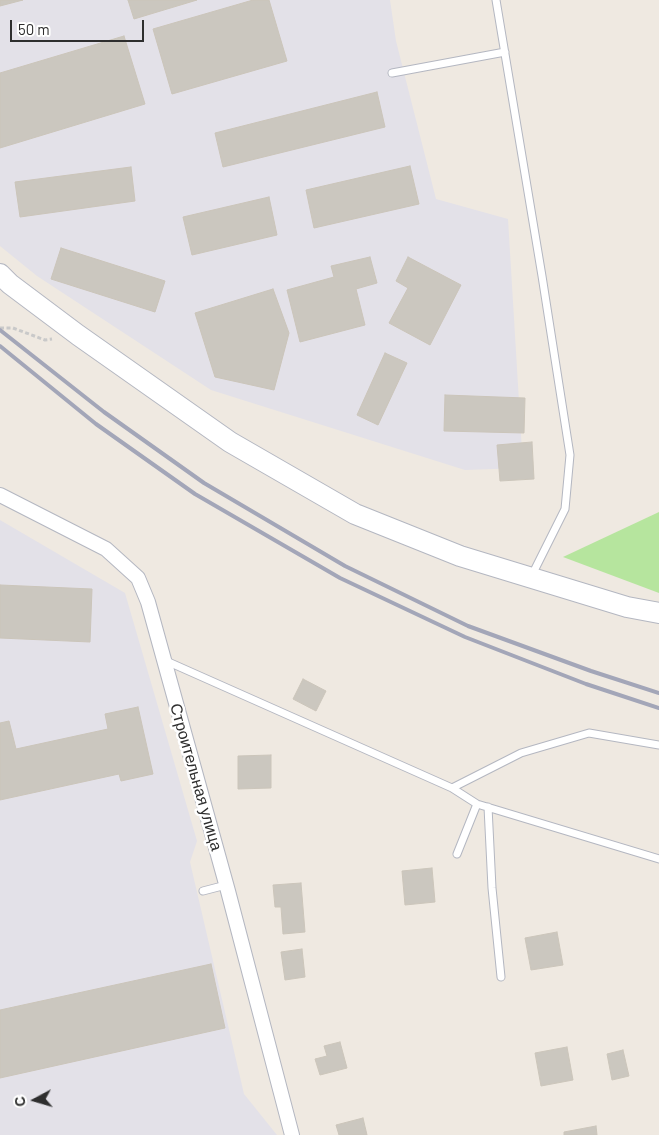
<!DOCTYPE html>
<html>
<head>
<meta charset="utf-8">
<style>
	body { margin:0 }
	#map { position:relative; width:659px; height:1135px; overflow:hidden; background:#efe9e1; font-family:Barlow,sans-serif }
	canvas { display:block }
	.north { position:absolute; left:10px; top:1075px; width:50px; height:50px; -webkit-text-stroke:4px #fff; paint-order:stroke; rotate:264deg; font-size:14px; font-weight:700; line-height:20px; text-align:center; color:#2e2e2e }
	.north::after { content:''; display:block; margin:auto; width:18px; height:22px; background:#2e2e2e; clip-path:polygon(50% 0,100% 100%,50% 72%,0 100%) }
	.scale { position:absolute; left:10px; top:20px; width:134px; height:22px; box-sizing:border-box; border:2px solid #2e2e2e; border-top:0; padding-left:6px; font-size:15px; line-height:18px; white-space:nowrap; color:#2e2e2e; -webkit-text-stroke:4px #fff; paint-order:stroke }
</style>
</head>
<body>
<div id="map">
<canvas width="659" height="1135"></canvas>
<div class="north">С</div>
<div class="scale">50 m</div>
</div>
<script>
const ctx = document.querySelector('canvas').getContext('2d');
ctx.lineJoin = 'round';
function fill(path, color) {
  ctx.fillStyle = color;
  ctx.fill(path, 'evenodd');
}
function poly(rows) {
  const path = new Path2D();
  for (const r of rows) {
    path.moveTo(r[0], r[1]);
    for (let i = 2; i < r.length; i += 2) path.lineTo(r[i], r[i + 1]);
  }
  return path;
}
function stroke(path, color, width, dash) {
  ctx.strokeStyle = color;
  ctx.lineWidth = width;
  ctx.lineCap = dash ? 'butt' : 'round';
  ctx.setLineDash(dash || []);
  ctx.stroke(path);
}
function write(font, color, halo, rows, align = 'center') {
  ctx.font = font + ' Barlow,sans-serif';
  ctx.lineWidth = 5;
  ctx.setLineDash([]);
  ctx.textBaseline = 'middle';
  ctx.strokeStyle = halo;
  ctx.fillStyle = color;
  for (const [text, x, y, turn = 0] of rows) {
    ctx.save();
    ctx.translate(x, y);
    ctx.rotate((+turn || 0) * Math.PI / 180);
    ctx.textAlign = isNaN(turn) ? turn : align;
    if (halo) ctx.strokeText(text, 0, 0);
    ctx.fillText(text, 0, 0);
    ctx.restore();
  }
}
fill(poly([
	[0,0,390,0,396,41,436,199,508,219,523,468,465,470,211,390,37,276,0,246],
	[0,520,125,593,197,841,190,862,244,1094,277,1135,0,1135]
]), '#e3e1e8');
fill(poly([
	[659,512,659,593,563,557]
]), '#b6e59e');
const building = poly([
	[0,0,23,0,0,6,0,0],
	[128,0,197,0,134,19,128,0],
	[253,0,269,0,287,61,172,94,153,29,253,0],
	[124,36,145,104,0,148,0,73,124,36],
	[377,92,385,127,223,167,215,133,377,92],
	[410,166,419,204,314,228,306,190,410,166],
	[131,167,135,201,20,217,15,182,131,167],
	[269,197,277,235,192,255,183,217,269,197],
	[61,248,165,281,155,312,51,279,61,248],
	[370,257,377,283,356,289,365,325,300,342,287,290,334,277,331,266,370,257],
	[408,257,461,285,430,345,389,323,408,288,396,281,408,257],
	[273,289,289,333,274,390,215,377,195,313,273,289],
	[385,353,407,363,378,425,357,415,385,353],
	[445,395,525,398,524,433,444,431,445,395],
	[532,442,534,479,500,481,497,445,532,442],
	[0,585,92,589,90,642,0,638,0,585],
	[303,679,326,691,316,711,293,699,303,679],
	[138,707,153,774,121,781,119,774,0,800,0,723,9,721,16,749,108,729,105,714,138,707],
	[271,755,271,788,238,789,238,756,271,755],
	[432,868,435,902,405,905,402,871,432,868],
	[301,883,305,932,283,934,281,907,275,907,273,885,301,883],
	[557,932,563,965,531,970,525,938,557,932],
	[302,949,305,977,285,980,281,952,302,949],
	[211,964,225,1028,0,1078,0,1010,211,964],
	[340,1042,347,1068,320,1075,315,1059,327,1056,324,1046,340,1042],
	[567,1047,573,1080,541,1086,535,1053,567,1047],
	[623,1050,629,1076,612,1080,607,1054,623,1050],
	[363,1118,367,1135,339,1135,336,1125,363,1118],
	[596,1126,597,1135,564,1135,564,1132,596,1126]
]);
fill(building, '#cbc7bf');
stroke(building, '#cbc5ba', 1);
const service = poly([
	[496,0,542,276,570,455,565,509,532,575],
	[392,73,505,52],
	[164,660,452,788,477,804,659,859],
	[452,788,521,753,589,733,659,745],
	[488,807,492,888,501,977],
	[457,854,477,804],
	[203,891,226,885]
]);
const minor = poly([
	[0,495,106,549,138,578,148,602,228,891,292,1135]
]);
const secondary = poly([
	[0,274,10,284,78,335,230,442,355,514,460,556,627,607,659,613]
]);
stroke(service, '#b4b7c1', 9);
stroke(minor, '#b4b7c1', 16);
stroke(secondary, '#b4b7c1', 22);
stroke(poly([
	[0,328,13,328,45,340,52,339]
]), '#c9c9c9', 3, [4, 2.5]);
stroke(service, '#fff', 7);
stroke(minor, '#fff', 14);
stroke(secondary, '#fff', 20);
stroke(poly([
	[0,330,104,412,204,483,345,566,468,626,591,671,659,693],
	[0,346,96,424,195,494,340,578,465,637,586,684,659,708]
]), '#a3a6b8', 4);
write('16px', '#2e2e2e', '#fff', [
	["Строительная улица",196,777,74]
]);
</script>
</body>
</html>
